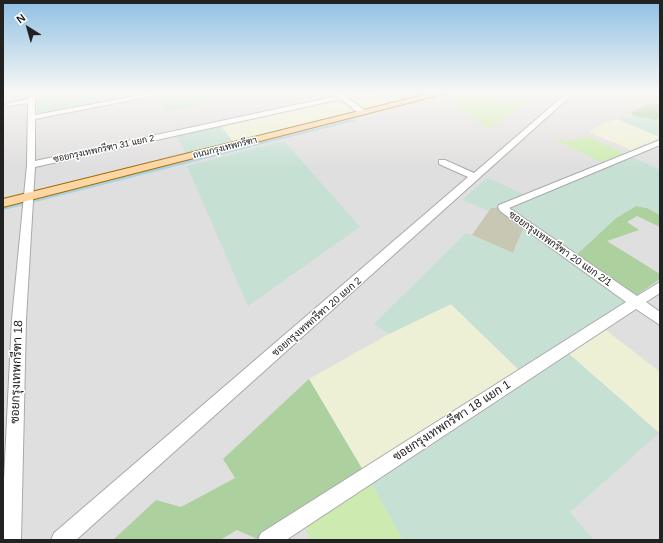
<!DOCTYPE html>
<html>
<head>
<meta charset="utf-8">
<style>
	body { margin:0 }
	#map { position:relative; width:663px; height:543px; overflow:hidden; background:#f2efe9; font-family:Arial,sans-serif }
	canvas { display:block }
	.frame { position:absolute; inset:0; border:4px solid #222; pointer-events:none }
	.north { position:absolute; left:8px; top:8px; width:40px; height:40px; -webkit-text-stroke:3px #fff; paint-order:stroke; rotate:323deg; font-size:11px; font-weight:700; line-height:16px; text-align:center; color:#222 }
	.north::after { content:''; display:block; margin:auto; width:14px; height:18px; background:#222; clip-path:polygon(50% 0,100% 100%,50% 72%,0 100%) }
</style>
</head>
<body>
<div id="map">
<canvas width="663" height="543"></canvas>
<div class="frame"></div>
<div class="north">N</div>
</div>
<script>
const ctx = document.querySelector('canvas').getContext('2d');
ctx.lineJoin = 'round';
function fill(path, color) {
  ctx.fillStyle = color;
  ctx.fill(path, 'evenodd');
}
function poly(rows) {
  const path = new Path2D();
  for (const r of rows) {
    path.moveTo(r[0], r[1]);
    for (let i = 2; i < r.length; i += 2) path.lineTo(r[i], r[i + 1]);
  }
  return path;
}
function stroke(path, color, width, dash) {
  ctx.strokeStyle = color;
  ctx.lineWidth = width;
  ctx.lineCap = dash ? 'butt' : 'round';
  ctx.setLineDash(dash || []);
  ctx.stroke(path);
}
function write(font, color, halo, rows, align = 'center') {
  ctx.font = font + ' Arial,Sarabun,sans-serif';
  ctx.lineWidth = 3;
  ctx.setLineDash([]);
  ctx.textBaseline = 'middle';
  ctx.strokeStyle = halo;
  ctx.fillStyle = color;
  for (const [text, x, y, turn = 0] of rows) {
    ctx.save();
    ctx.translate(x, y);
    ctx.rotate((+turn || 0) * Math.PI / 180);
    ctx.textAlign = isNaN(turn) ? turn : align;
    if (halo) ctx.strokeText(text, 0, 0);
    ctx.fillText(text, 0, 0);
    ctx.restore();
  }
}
fill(poly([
	[3,92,660,92,660,540,3,540]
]), '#e0dfdf');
fill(poly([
	[498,207,524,227,513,253,472,235,491,208]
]), '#c7c7b4');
fill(poly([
	[339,92,376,92,390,104,365,109],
	[334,100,338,100,355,112,233,142,220,125],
	[617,119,660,137,660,138,631,150,589,132,603,123],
	[451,304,519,370,364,472,309,379,389,334],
	[606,330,660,372,659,433,569,354]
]), '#eef0d5');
fill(poly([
	[468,92,488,92,507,102,525,98,516,94,519,92,539,92,490,129,443,99],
	[587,136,625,154,601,162,556,140,558,138,568,142],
	[370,481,403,540,310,540,305,527]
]), '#cdebb0');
fill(poly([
	[660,103,660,117,656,120,633,116,631,112,643,106],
	[636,206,647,208,660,215,660,227,637,216,627,222,639,230,607,241,660,274,660,279,634,297,575,256,616,218],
	[309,379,364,472,257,539,237,530,220,540,113,540,156,500,181,507,235,478,223,459]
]), '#add19e');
fill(poly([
	[36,92,97,92,100,103,37,115],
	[176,92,208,92,215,102,167,112,158,96],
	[633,116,660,121,660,137,617,119],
	[220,125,233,142,186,154,176,135],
	[284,141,360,227,248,306,187,166],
	[630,156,660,170,660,215,647,208,636,206,616,218,575,256,509,210,509,206],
	[487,178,524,194,498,207,491,208,489,211,462,200],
	[524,227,621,295,626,303,519,370,451,304,389,334,374,324,466,233,513,253],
	[569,354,659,433,570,512,594,540,403,540,370,481]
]), '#c6e0d4');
stroke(poly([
	[246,147,354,120]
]), '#aad3df', 2);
stroke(poly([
	[3,209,250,146]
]), '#aad3df', 2.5);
const minor = poly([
	[29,92,35,92,35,115,157,92,172,92,35,119,35,161,337,96,334,92,340,92,368,113,361,115,341,99,35,167,26,319,21,540,3,540,3,500,12,319,27,165,28,103,8,106,5,104,29,99,29,92],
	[568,92,575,92,76,540,51,540,54,533,468,177,439,164,439,160,445,160,474,173,568,92],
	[649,92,660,93,660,97,650,93,649,92],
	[660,140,660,145,509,208,637,296,660,282,660,293,646,302,660,312,660,325,636,309,286,540,258,540,261,533,626,302,500,211,498,207,499,205,660,140]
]);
const major = poly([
	[436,92,451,92,3,207,3,199,436,92]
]);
stroke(minor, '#a9a9a9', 2);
stroke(major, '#a06b00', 2);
fill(minor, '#fff');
fill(major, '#fcd6a4');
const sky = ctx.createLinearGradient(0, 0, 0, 168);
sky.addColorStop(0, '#8fc0e4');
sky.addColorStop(0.55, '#f9f8f5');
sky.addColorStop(1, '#f9f8f500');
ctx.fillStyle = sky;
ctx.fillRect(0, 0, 663, 168);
write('9px', '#222', '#fff', [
	["ถนนกรุงเทพกรีฑา",225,148,-14],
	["ซอยกรุงเทพกรีฑา 31 แยก 2",104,149,-12]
]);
write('10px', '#222', '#fff', [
	["ซอยกรุงเทพกรีฑา 20 แยก 2/1",560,249,35],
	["ซอยกรุงเทพกรีฑา 20 แยก 2",317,317,-41]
]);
write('12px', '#222', '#fff', [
	["ซอยกรุงเทพกรีฑา 18",17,372,-88],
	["ซอยกรุงเทพกรีฑา 18 แยก 1",452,421,-33]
]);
</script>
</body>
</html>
